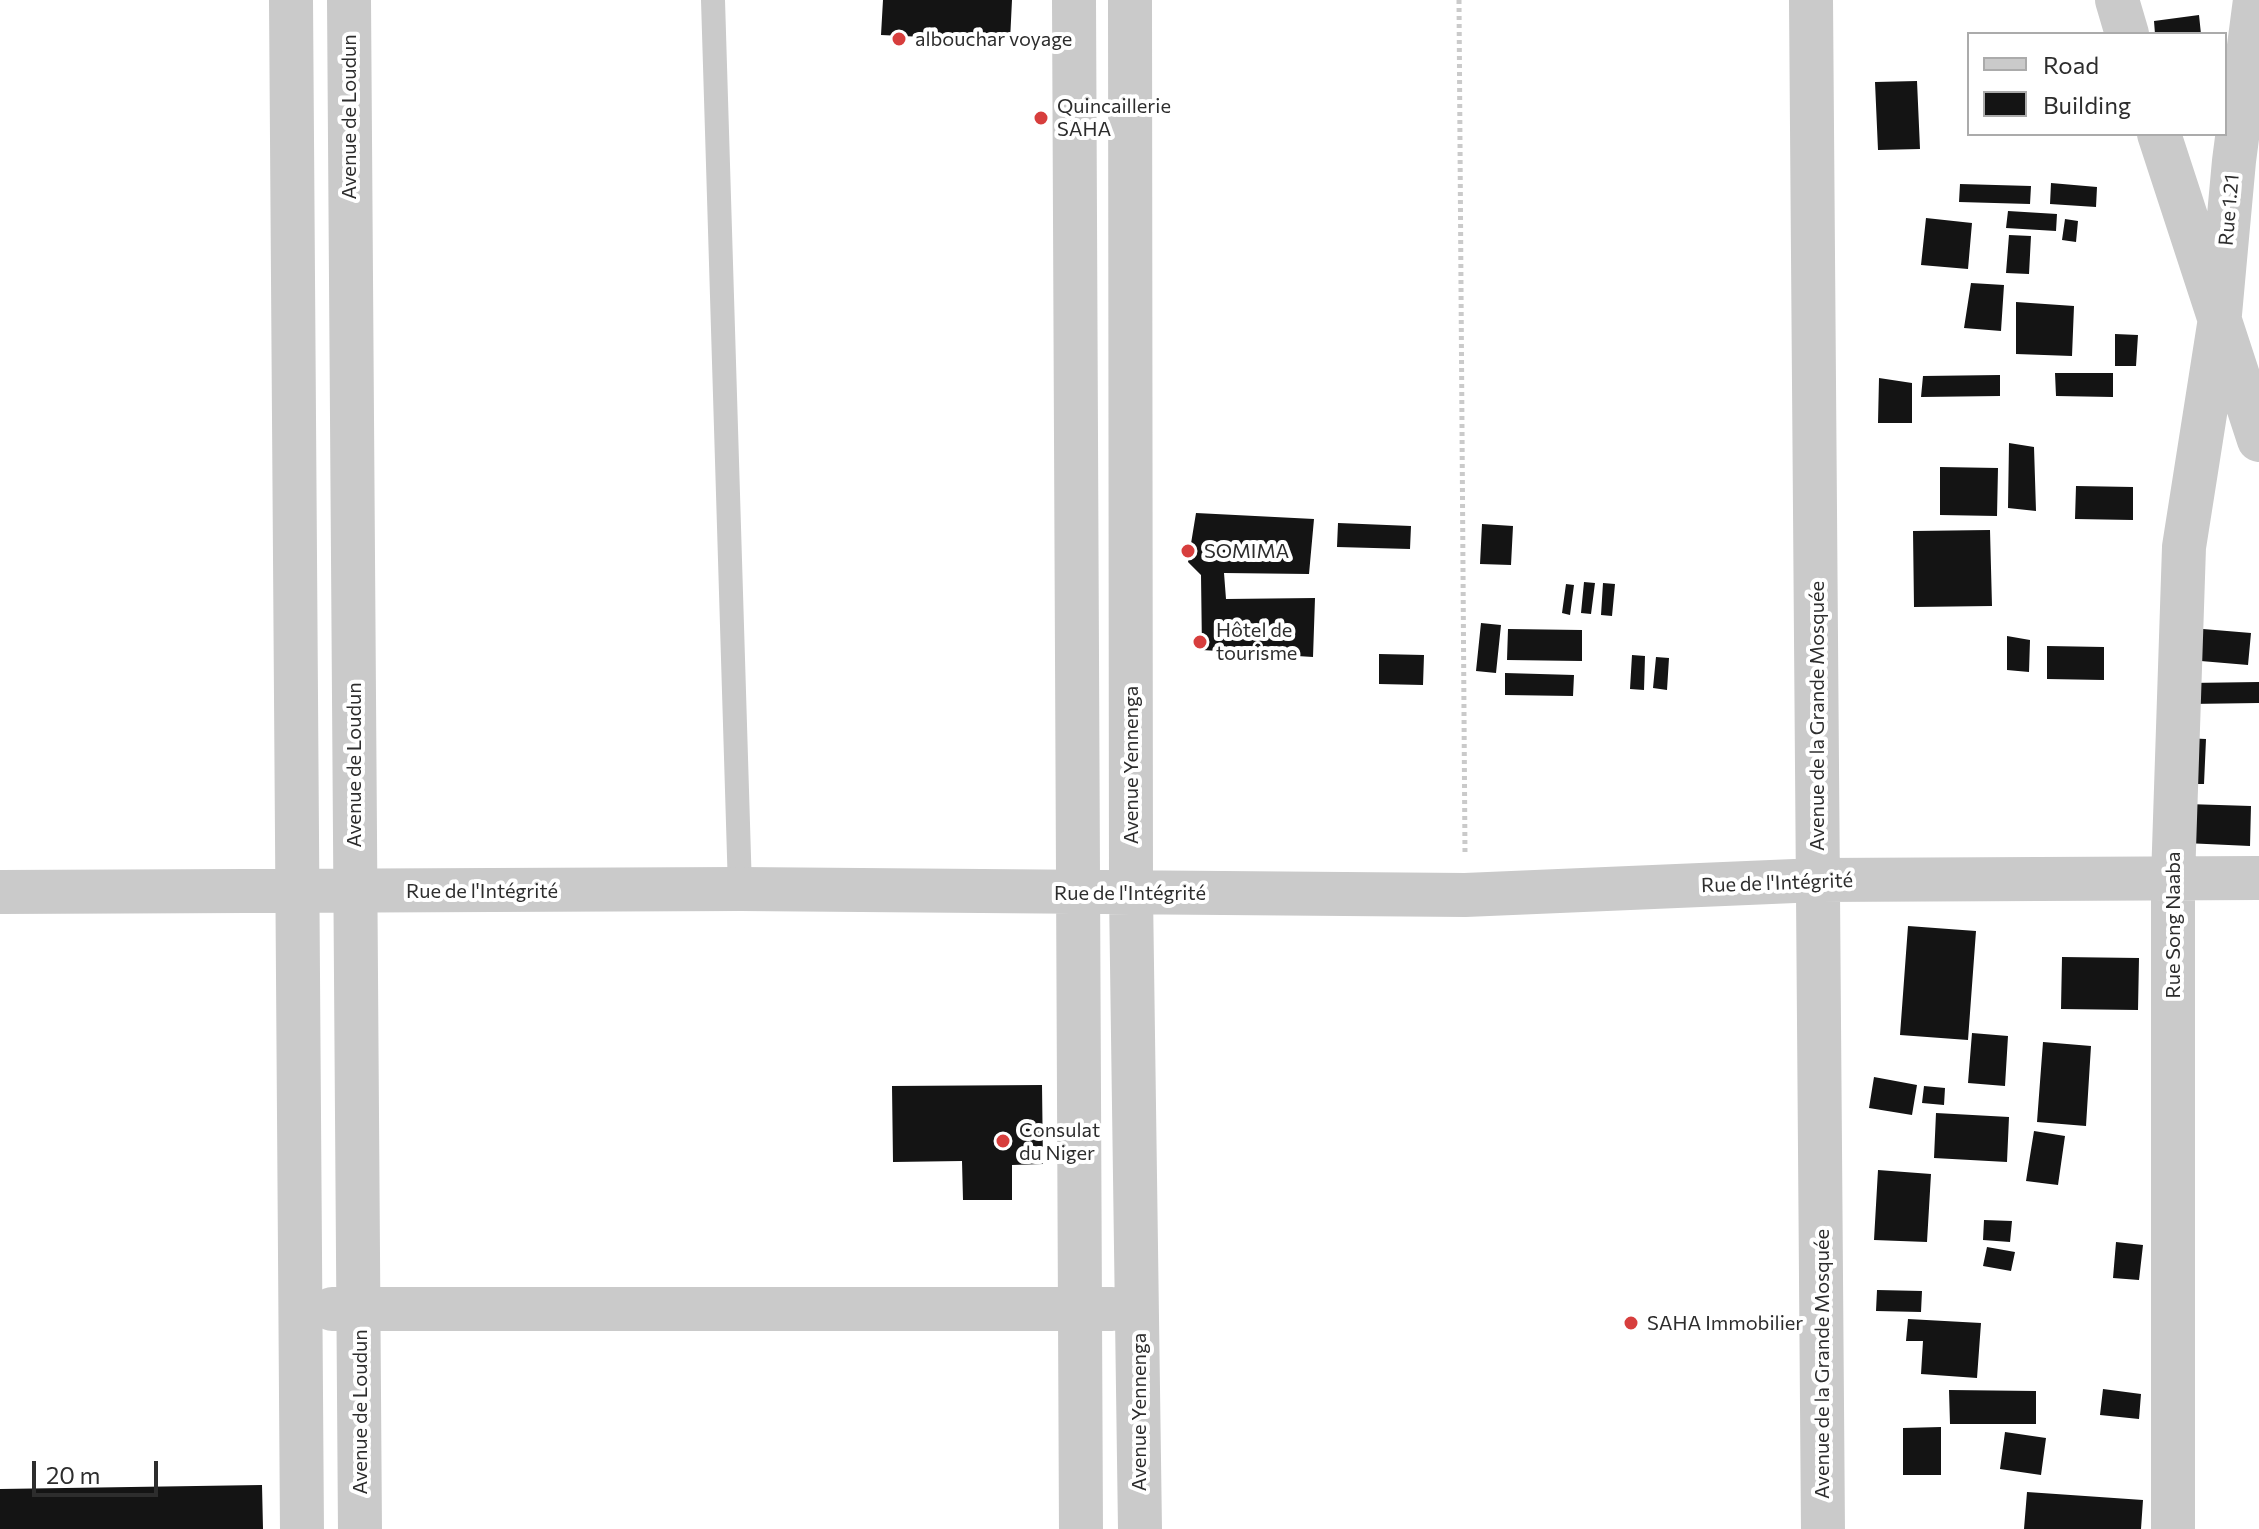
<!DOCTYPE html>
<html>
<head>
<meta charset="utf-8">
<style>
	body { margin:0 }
	#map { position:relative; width:2259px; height:1529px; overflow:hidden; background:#fff; font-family:Commissioner,sans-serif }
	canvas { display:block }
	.legend { position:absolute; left:1967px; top:32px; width:260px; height:104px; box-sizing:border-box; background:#fff; border:2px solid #ababab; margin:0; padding:10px 14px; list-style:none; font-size:24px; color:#2d2d2d }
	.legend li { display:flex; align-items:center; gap:16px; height:40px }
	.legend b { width:40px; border:2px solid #ababab }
	.scale { position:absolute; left:32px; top:1461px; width:126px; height:36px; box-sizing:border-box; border:4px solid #2d2d2d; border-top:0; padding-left:10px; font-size:24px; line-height:28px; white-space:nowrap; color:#2d2d2d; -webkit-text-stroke:6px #fff; paint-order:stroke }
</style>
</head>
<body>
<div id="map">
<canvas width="2259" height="1529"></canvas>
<ul class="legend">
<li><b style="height:10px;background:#cacaca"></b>Road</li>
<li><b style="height:22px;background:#141414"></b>Building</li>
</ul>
<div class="scale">20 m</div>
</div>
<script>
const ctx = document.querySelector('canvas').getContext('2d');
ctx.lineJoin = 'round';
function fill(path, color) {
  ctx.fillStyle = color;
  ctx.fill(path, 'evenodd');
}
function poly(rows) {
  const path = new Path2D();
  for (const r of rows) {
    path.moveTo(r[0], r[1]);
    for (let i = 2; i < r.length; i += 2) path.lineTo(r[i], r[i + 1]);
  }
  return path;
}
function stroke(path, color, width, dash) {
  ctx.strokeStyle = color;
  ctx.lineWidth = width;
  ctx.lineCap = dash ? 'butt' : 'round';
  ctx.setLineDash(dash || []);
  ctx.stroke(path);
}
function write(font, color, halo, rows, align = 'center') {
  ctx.font = font + ' Commissioner,sans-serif';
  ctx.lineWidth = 8;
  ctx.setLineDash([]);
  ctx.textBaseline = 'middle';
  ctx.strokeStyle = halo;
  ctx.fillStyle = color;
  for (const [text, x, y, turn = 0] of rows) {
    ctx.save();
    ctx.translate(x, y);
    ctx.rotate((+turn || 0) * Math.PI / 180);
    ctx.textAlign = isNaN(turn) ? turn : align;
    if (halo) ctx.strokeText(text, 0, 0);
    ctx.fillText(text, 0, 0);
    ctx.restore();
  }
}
fill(poly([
	[883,0,1012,0,1010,41,881,35],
	[2199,15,2201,34,2155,34,2154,21],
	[1917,81,1920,149,1878,150,1875,82],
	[2051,183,2097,187,2096,207,2050,204],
	[1960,184,2031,186,2030,204,1959,202],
	[2008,211,2057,214,2056,231,2006,228],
	[1926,218,1972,223,1968,269,1921,265],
	[2065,219,2078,221,2076,242,2062,240],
	[2009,235,2031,236,2029,274,2006,273],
	[1971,283,2004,285,2001,331,1964,328],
	[2016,302,2074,306,2072,356,2016,354],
	[2115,334,2138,335,2136,366,2115,366],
	[2055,373,2113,373,2113,397,2056,396],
	[2000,375,2000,396,1921,397,1923,376],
	[1879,378,1912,383,1912,423,1878,423],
	[2009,443,2034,447,2036,511,2008,508],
	[1940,467,1998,468,1997,516,1940,515],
	[2076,486,2133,487,2133,520,2075,519],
	[1196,513,1314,519,1309,574,1224,573,1226,599,1315,598,1313,657,1202,650,1201,575,1188,562],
	[1338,523,1411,526,1410,549,1337,547],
	[1482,524,1513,526,1511,565,1480,564],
	[1990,530,1992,606,1914,607,1913,531],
	[1584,582,1595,583,1591,614,1581,613],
	[1603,583,1615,584,1612,616,1601,615],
	[1566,584,1574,585,1570,615,1562,613],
	[1481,623,1501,625,1496,673,1476,671],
	[2191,628,2251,633,2248,665,2189,660],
	[1508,629,1582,630,1582,661,1507,660],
	[2007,636,2030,640,2029,672,2007,670],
	[2047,646,2104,647,2104,680,2047,679],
	[1379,654,1424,655,1423,685,1379,684],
	[1632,655,1645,656,1644,690,1630,689],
	[1656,657,1669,658,1667,690,1653,688],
	[1505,673,1574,675,1573,696,1505,695],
	[2259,682,2259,703,2189,704,2189,683],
	[2183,738,2206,739,2204,784,2181,784],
	[2187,804,2251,806,2250,846,2185,843],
	[1908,926,1976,931,1968,1040,1900,1035],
	[2062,957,2139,958,2138,1010,2061,1009],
	[1972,1033,2008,1036,2005,1086,1968,1083],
	[2043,1042,2091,1046,2086,1126,2037,1122],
	[1874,1077,1917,1085,1912,1115,1869,1108],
	[1042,1085,1043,1164,1012,1165,1012,1200,963,1200,962,1161,893,1162,892,1086],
	[1924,1086,1945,1088,1944,1105,1922,1103],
	[1936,1113,2009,1117,2007,1162,1934,1158],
	[2034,1131,2065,1136,2058,1185,2026,1181],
	[1878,1170,1931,1174,1927,1242,1874,1240],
	[1984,1220,2012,1221,2010,1242,1983,1240],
	[2116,1242,2143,1245,2139,1280,2113,1278],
	[1987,1247,2015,1252,2011,1271,1983,1266],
	[1877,1290,1922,1291,1921,1312,1876,1311],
	[1908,1319,1981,1323,1977,1378,1921,1374,1923,1341,1906,1341],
	[2103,1389,2141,1394,2139,1419,2100,1415],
	[1949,1390,2036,1391,2036,1424,1950,1424],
	[1941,1427,1941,1475,1903,1475,1903,1428],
	[2005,1432,2046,1438,2041,1475,2000,1469],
	[262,1485,263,1529,0,1529,0,1489],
	[2027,1492,2143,1500,2141,1529,2024,1529]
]), '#141414');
stroke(poly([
	[1459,0,1465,854]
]), '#cacaca', 5, [4, 4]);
stroke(poly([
	[713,0,740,889]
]), '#cacaca', 24);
stroke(poly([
	[291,0,302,1529],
	[349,0,360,1529],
	[1074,0,1081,1529],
	[1130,0,1131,894,1140,1529],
	[1811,0,1823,1529],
	[2117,0,2127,34],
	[2159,134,2259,440],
	[0,892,740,889,1465,895,1818,880,2259,878],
	[332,1309,1112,1309],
	[2173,1529,2173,879,2184,547,2219,325,2234,161,2255,0]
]), '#cacaca', 44);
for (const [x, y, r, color] of [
	[899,39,8,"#d73e3d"],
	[1041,118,8,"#d73e3d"],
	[1188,551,8,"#d73e3d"],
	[1200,642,8,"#d73e3d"],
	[1003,1141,8,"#d73e3d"],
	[1631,1323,8,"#d73e3d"]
]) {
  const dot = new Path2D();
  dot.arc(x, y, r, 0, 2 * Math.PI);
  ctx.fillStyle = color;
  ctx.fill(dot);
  stroke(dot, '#fff', 3);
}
write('20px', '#2d2d2d', '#fff', [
	["albouchar voyage",915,39],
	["Quincaillerie",1057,106],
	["SAHA",1057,129],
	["SOMIMA",1204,551],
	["Hôtel de",1216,630],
	["tourisme",1216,653],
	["Consulat",1019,1130],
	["du Niger",1019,1153],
	["SAHA Immobilier",1647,1323]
], 'left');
write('20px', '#2d2d2d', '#fff', [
	["Avenue de Loudun",349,117,-90],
	["Rue 1.21",2229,210,-85],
	["Avenue de la Grande Mosquée",1817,716,-90],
	["Avenue de Loudun",354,765,-90],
	["Avenue Yennenga",1131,765,-90],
	["Rue de l'Intégrité",1777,883,-2],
	["Rue de l'Intégrité",482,891],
	["Rue de l'Intégrité",1130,893],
	["Rue Song Naaba",2173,925,-90],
	["Avenue de la Grande Mosquée",1822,1364,-90],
	["Avenue de Loudun",360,1412,-90],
	["Avenue Yennenga",1139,1412,-90]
]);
</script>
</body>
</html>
